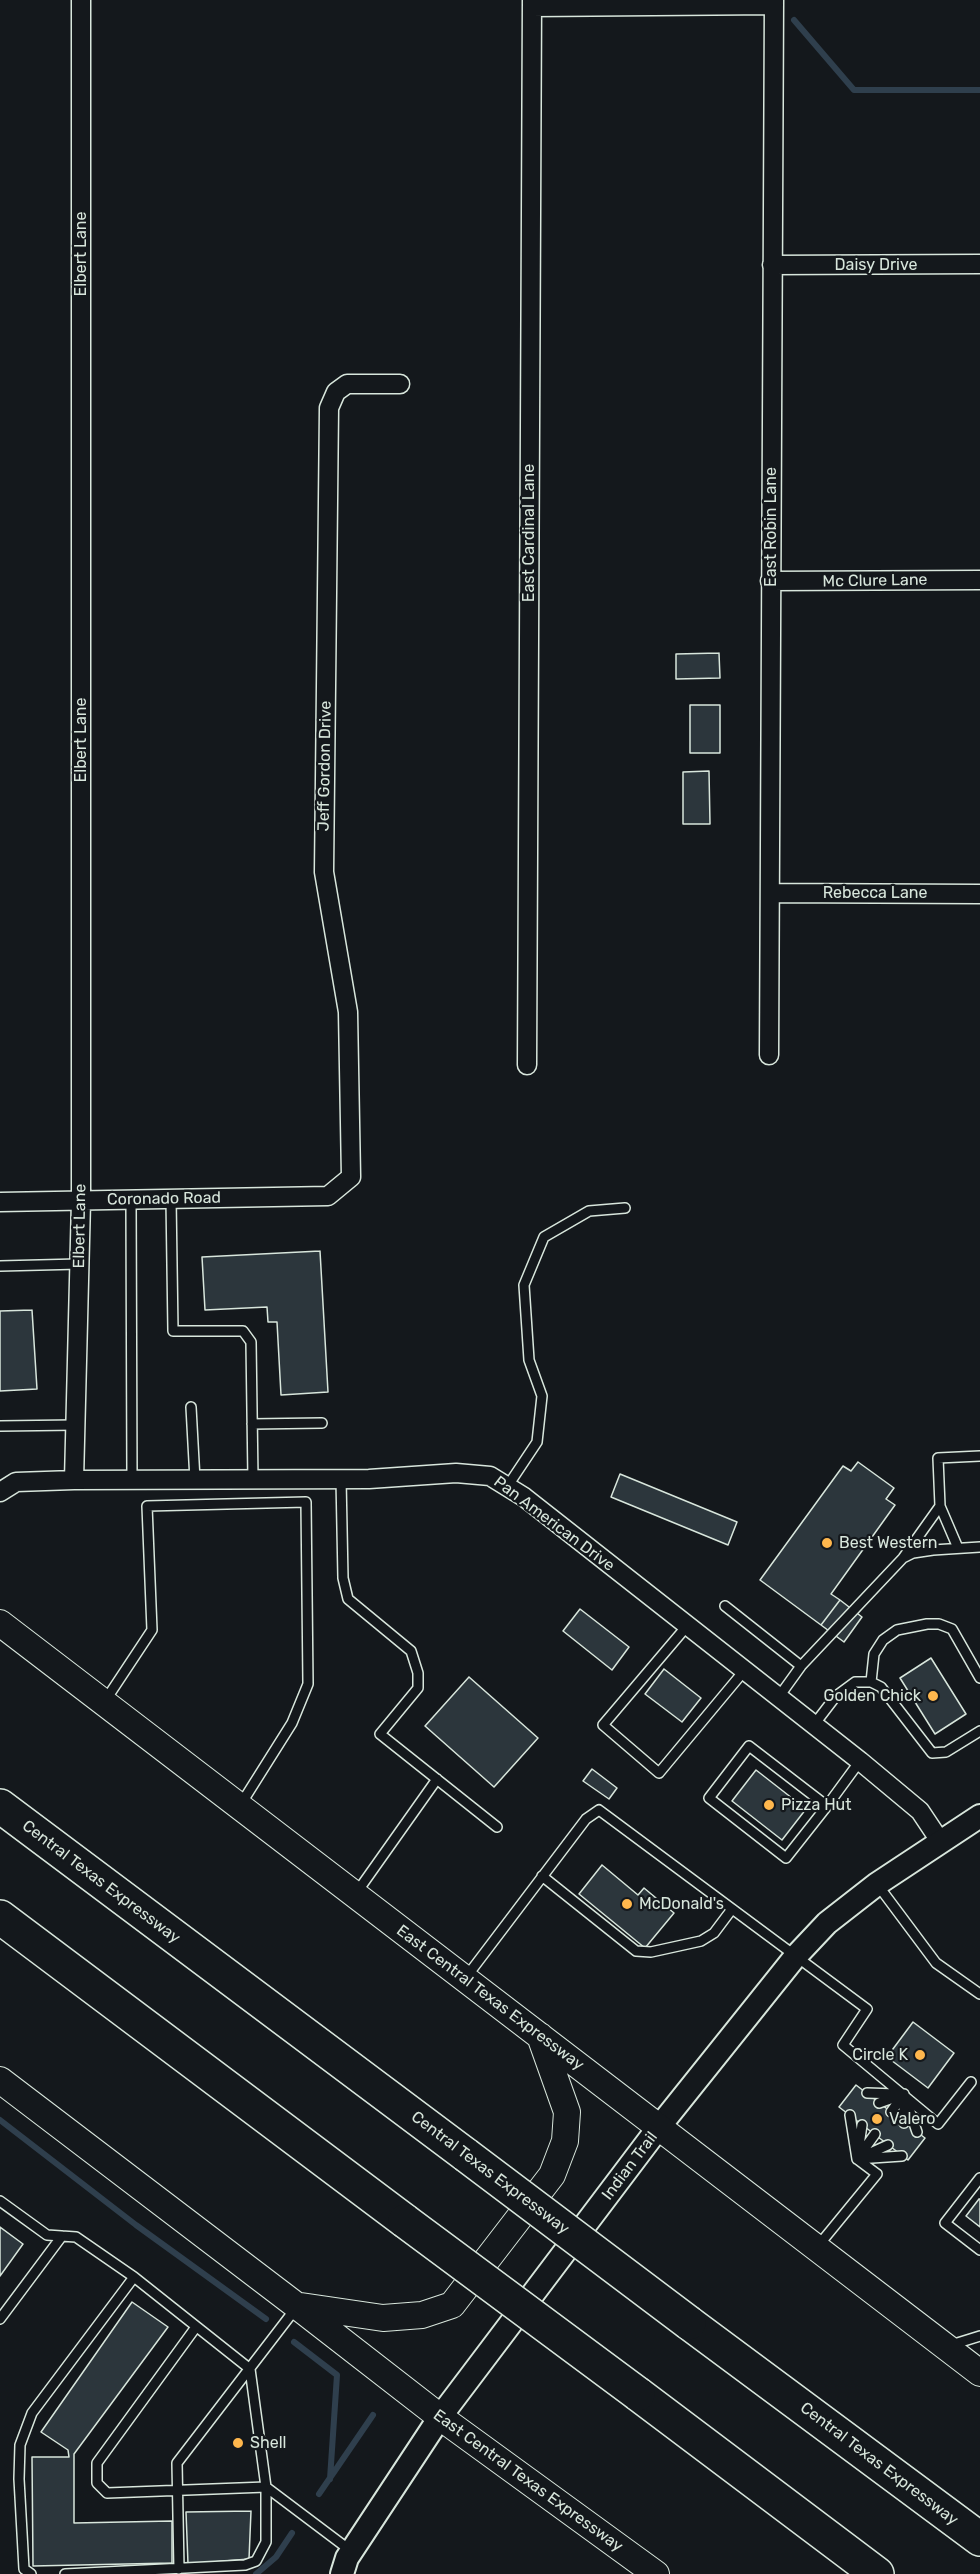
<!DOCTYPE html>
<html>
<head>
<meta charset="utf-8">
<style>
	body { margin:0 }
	canvas { display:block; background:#14181c }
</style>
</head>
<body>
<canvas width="980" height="2574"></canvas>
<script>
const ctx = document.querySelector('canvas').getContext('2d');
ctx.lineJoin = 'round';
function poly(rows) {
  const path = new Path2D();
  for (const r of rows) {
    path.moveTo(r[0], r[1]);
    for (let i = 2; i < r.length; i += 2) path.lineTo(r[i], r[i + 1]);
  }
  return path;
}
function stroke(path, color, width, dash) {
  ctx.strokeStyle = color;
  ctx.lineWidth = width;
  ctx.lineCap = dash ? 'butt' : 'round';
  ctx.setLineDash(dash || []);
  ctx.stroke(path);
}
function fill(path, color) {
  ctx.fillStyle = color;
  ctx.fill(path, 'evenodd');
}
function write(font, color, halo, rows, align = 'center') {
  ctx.font = font + ' Rubik,sans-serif';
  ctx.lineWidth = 4.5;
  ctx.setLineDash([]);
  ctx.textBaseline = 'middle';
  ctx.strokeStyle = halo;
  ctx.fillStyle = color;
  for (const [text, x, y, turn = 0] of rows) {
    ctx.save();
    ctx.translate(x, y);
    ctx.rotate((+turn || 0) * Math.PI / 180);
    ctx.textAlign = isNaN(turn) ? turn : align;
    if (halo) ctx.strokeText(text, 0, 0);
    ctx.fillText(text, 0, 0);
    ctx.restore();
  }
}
stroke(poly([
	[794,20,854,90,980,90],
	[0,2120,136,2225,266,2319],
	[294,2342,337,2375,330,2479],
	[319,2494,373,2415],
	[256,2574,276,2557,292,2533]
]), '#2f3f4d', 6);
const building = poly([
	[719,653,720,678,676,679,676,654,719,653],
	[690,705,720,705,720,753,690,753,690,705],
	[709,771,710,824,683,824,683,772,709,771],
	[320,1251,328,1392,281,1395,277,1322,268,1322,267,1307,205,1310,202,1257,320,1251],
	[32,1310,37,1389,0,1391,0,1311,32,1310],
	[858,1462,894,1488,886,1499,895,1505,831,1594,840,1600,821,1625,760,1580,843,1466,851,1471,858,1462],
	[620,1474,737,1522,728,1545,611,1497,620,1474],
	[840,1600,862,1617,844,1642,821,1625,840,1600],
	[580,1609,629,1647,612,1670,563,1631,580,1609],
	[931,1658,966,1714,935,1734,900,1678,931,1658],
	[664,1669,701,1698,682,1722,645,1694,664,1669],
	[469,1677,538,1738,494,1787,425,1726,469,1677],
	[592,1769,617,1788,609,1799,583,1781,592,1769],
	[756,1770,806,1809,782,1840,732,1801,756,1770],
	[602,1865,638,1895,644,1888,674,1913,645,1948,579,1894,602,1865],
	[913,2022,954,2053,928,2088,887,2057,913,2022],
	[856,2085,925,2138,908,2160,839,2107,856,2085],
	[979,2199,980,2199,980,2227,966,2216,979,2199],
	[0,2227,23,2244,0,2276,0,2227],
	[132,2302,168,2327,74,2454,74,2523,172,2521,172,2563,33,2566,32,2457,69,2457,68,2450,41,2432,132,2302],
	[251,2511,249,2559,188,2564,186,2512,251,2511]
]);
fill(building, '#2c363c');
stroke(building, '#d8e6dc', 1.5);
const service = poly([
	[171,1199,173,1331,243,1331,251,1342,253,1479],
	[131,1200,132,1480],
	[0,1266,79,1264],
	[191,1407,195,1480],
	[252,1424,322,1423],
	[0,1426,75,1425],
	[341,1479,343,1578,348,1599,411,1651,418,1673,418,1688,380,1734,497,1827],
	[507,1487,537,1442,542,1396,529,1360,524,1285,544,1237,589,1211,625,1208],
	[940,1506,958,1548],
	[903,1558,913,1553,933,1550,980,1547],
	[725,1606,801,1666],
	[687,1626,603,1725,659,1773,744,1671],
	[871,1682,874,1654,883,1640,897,1630,927,1624,939,1624,952,1629,980,1678],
	[778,1698,801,1666,903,1558,940,1506,938,1458,980,1456],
	[105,1701,152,1630,147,1506,306,1502,308,1684,292,1723,241,1804],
	[813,1726,836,1696,855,1682,871,1682,881,1687,932,1753,946,1752,980,1731],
	[827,1806,749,1746,709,1798,786,1858,827,1806,860,1761],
	[542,1876,636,1951,651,1952,701,1941,714,1933,732,1909],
	[877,1884,936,1963,980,1994],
	[357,1892,437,1779],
	[467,1976,586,1819,599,1810,867,2009,843,2045,938,2124,971,2082],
	[867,2093,896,2094],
	[879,2103,904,2094,917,2132],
	[891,2112,904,2094,904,2123],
	[850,2115,857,2159,862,2125],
	[888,2145,857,2159,902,2156],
	[980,2178,945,2223,980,2250],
	[0,2201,47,2235,76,2237,134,2277,250,2369,266,2487,266,2542,256,2561,245,2565,65,2574],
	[818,2246,877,2174,857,2159,875,2134],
	[0,2319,62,2236],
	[196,2327,97,2463,97,2483,107,2493,266,2487,351,2551],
	[951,2345,980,2336],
	[179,2569,177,2463,296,2308],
	[31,2574,24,2569,19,2479,20,2445,32,2413,134,2277]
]);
const minor = poly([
	[532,7,774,5],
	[772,265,980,264],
	[770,581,980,580],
	[770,893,980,894],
	[769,1055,774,0],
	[527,1065,532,0],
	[0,1202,328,1196,351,1177,348,1012,324,872,329,408,336,392,347,384,400,384],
	[74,1480,81,1201,81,0],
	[0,1492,16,1482,74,1480,369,1479,456,1473,490,1476,524,1497,860,1761,920,1811,940,1841]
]);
const tertiary = poly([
	[342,2574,347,2558,440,2417,659,2127,795,1957,827,1923,877,1884,980,1816]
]);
const secondary = poly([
	[0,1623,980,2373],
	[0,2080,297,2306,440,2417,656,2574],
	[301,2306,383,2318,422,2315,452,2305,552,2175,565,2141,567,2112,540,2036]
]);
const motorway = poly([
	[0,1806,466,2155],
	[0,1917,405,2221],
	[689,2323,980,2539],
	[638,2394,877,2574]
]);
stroke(service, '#d8e6dc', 12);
stroke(minor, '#d8e6dc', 21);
stroke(tertiary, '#d8e6dc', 26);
stroke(secondary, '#d8e6dc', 28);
stroke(motorway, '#d8e6dc', 36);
stroke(service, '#14181c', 9);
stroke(minor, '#14181c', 18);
stroke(tertiary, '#14181c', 22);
stroke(secondary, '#14181c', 26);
stroke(motorway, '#14181c', 33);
const motorwayBridge = poly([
	[466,2155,689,2323],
	[405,2221,638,2394]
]);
stroke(motorwayBridge, '#d8e6dc', 36, []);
stroke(motorwayBridge, '#14181c', 33);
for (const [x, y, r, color] of [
	[827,1543,6,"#ffb74d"],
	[933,1696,6,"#ffb74d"],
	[769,1805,6,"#ffb74d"],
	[627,1904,6,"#ffb74d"],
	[920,2055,6,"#ffb74d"],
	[877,2119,6,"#ffb74d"],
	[238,2443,6,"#ffb74d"]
]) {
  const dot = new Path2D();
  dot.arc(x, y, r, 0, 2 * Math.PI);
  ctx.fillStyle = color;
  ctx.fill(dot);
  stroke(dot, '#14181c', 2);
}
write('16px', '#d8e6dc', '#14181c', [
	["Elbert Lane",81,254,-90],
	["Daisy Drive",876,265],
	["East Robin Lane",771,527,-90],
	["East Cardinal Lane",529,533,-90],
	["Mc Clure Lane",875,581,-1],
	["Elbert Lane",81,740,-90],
	["Jeff Gordon Drive",325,766,-89],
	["Rebecca Lane",875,893],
	["Coronado Road",164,1199,-1],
	["Elbert Lane",80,1226,-89],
	["Pan American Drive",554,1524,37],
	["Central Texas Expressway",101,1882,37],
	["East Central Texas Expressway",490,1998,37],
	["Indian Trail",630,2166,-53],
	["Central Texas Expressway",490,2173,37],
	["Central Texas Expressway",879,2464,37],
	["East Central Texas Expressway",528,2481,36]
]);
write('16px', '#d8e6dc', '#14181c', [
	["Best Western",839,1543],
	["Golden Chick",921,1696,"right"],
	["Pizza Hut",781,1805],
	["McDonald's",639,1904],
	["Circle K",908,2055,"right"],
	["Valero",889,2119],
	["Shell",250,2443]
], 'left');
</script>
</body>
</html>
